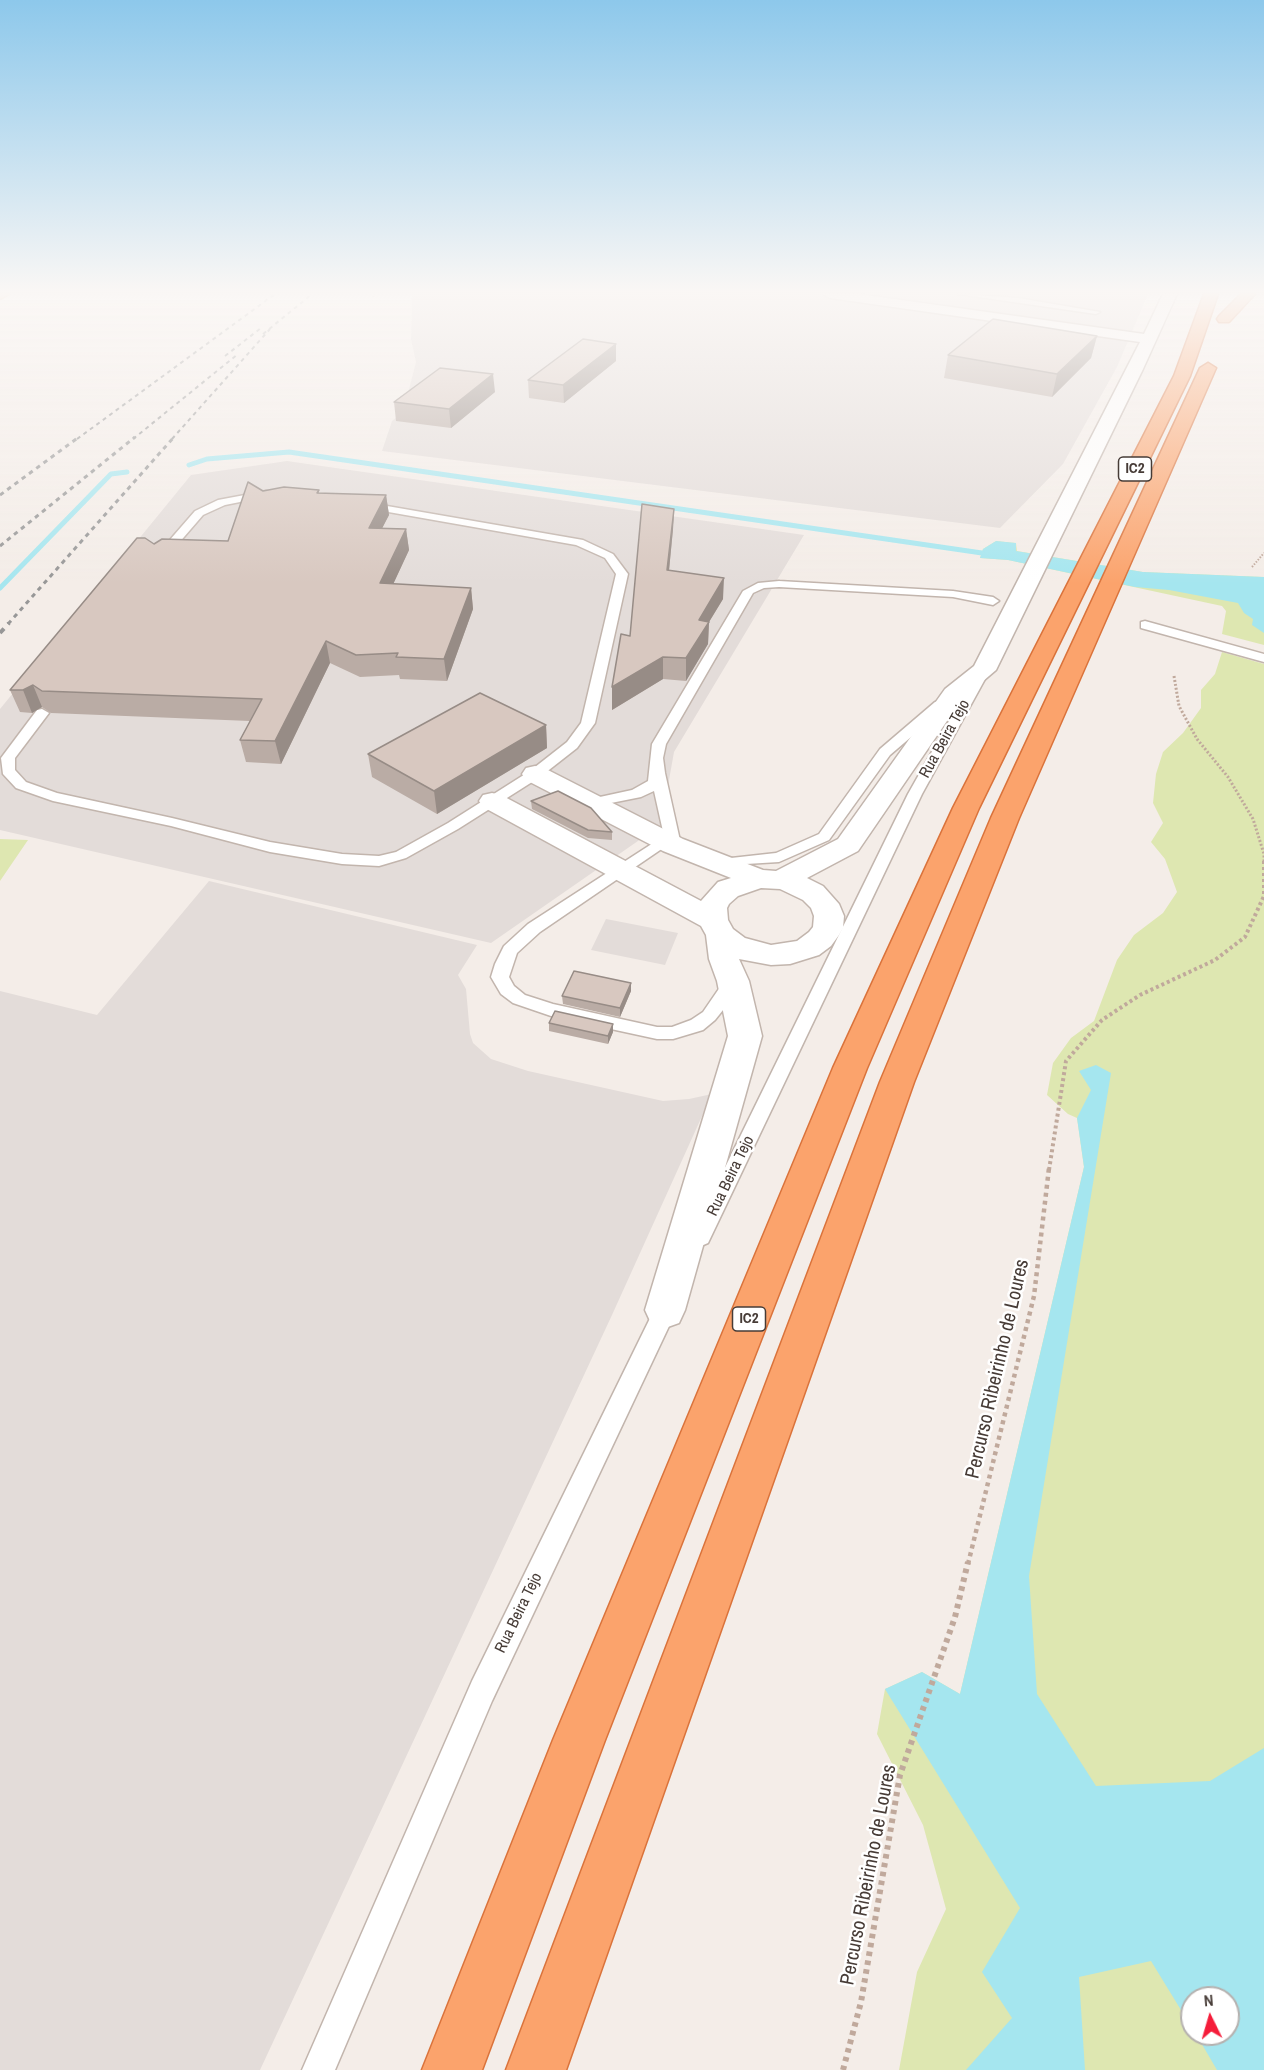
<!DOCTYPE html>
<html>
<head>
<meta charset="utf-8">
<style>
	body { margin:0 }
	#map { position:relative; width:1264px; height:2070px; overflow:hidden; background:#f4ede8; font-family:"Archivo Narrow",sans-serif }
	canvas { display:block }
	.north { position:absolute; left:1180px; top:1986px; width:60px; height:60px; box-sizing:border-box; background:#fff; border:2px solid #b5b1af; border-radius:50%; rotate:355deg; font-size:16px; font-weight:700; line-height:24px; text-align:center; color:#473c37 }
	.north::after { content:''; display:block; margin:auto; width:21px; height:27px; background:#f51d3a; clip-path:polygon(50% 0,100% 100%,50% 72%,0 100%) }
</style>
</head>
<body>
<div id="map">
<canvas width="1264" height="2070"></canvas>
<div class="north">N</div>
</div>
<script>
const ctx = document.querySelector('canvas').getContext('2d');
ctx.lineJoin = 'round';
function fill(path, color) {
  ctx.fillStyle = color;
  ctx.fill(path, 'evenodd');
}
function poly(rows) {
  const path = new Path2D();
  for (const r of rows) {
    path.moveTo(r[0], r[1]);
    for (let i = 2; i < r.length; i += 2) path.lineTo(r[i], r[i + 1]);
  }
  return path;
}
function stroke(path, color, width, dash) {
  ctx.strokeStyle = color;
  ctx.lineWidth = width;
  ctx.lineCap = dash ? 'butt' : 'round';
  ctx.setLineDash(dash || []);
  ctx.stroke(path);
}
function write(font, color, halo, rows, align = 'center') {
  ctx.font = font + ' "Archivo Narrow",sans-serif';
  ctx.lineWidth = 5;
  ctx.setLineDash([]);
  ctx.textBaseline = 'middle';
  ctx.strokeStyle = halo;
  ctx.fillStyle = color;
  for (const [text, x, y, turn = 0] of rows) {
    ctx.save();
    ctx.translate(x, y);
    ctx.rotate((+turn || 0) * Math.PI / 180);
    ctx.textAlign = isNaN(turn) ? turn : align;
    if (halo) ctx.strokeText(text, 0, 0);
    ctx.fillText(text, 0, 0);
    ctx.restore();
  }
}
fill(poly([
	[412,294,1148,294,1117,367,1063,464,1000,528,382,451,392,421,403,412,416,362,411,340],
	[287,461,804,535,674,752,661,825,491,943,0,830,0,709,191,475],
	[209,881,477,945,458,975,466,989,470,1034,473,1043,491,1059,528,1071,663,1101,689,1099,712,1094,612,1315,260,2070,0,2070,0,991,97,1015],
	[606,919,678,933,665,965,591,950]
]), '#e3dcd9');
fill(poly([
	[996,541,1016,543,1017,551,1143,572,1264,577,1264,645,1222,634,1226,611,1222,606,1008,560,980,558,983,549],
	[1222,652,1264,664,1264,2070,899,2070,917,1972,946,1909,923,1825,877,1734,885,1689,922,1672,960,1694,1084,1167,1077,1118,1068,1114,1047,1095,1053,1063,1071,1038,1094,1021,1117,960,1134,935,1163,913,1177,892,1165,859,1151,842,1163,823,1153,803,1156,774,1163,752,1183,733,1201,708,1201,690,1215,674],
	[1192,1998,1228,1998,1228,2034,1192,2034],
	[0,839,28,840,0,881]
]), '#dee7b1');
fill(poly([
	[996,541,1016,543,1016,551,1143,572,1264,577,1264,633,1252,625,1253,619,1244,613,1238,603,1169,590,1135,587,1008,560,980,558,983,549],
	[1096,1065,1111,1073,1029,1576,1037,1694,1096,1786,1210,1781,1264,1748,1264,2070,1217,2070,1196,2034,1228,2034,1228,1998,1192,1998,1192,2028,1151,1961,1079,1977,1085,2070,966,2070,1012,2018,982,1972,1020,1908,885,1689,922,1672,960,1694,1084,1167,1077,1118,1091,1090,1079,1071]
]), '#a5e6ef');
stroke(poly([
	[189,465,207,459,289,452,982,553],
	[0,588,111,474,127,472]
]), '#a5e6ef', 5);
const lane = poly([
	[958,294,1018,298,1100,312,1096,314,958,294],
	[266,491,270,492,270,496,225,505,203,515,165,559,161,560,155,557,195,511,218,500,266,491],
	[364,502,583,540,613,554,628,574,595,723,577,748,540,777,458,829,406,858,379,866,342,864,270,852,171,826,53,801,16,788,3,774,1,758,37,710,42,709,49,713,15,758,15,770,26,782,57,793,172,818,270,842,342,854,379,856,396,852,448,823,530,771,567,742,581,723,616,574,605,558,576,545,360,507,359,505,364,502],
	[779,581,953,591,993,597,999,601,993,605,953,597,779,587,764,588,753,593,666,744,663,758,665,773,681,845,673,850,666,846,540,932,517,953,509,977,514,986,525,995,553,1004,657,1027,672,1027,691,1020,703,1012,727,977,733,975,739,977,742,981,731,1000,715,1020,703,1030,673,1039,657,1039,551,1016,513,1003,501,994,491,977,495,964,504,946,528,924,664,836,654,791,641,797,591,807,584,803,586,800,632,790,648,781,652,744,743,591,758,583,779,581],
	[1145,621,1264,654,1264,662,1141,628,1141,622,1145,621],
	[984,666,990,670,922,794,708,1243,701,1246,694,1243,691,1237,908,794,978,670,984,666],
	[940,701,947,705,945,708,890,755,829,840,779,862,713,866,710,863,713,860,776,853,819,834,880,749,935,702,940,701],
	[668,1295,676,1298,679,1305,492,1701,335,2070,302,2070,472,1681,660,1298,668,1295]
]);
const street = poly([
	[823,294,858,294,1144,334,1163,294,1177,294,1143,369,996,670,962,699,858,851,807,878,823,886,839,904,844,916,843,928,839,935,831,946,819,955,790,964,771,965,739,959,749,981,762,1036,685,1310,679,1323,665,1328,651,1323,645,1310,728,1036,717,981,709,959,706,935,701,926,483,807,479,801,483,795,492,793,501,795,701,901,718,882,731,878,663,851,526,780,522,774,526,768,535,766,544,768,683,839,763,870,776,871,838,839,945,689,974,666,1140,342,830,298,823,294],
	[761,888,780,889,803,900,811,908,814,916,813,927,809,932,797,941,771,945,745,938,733,929,728,920,727,908,729,904,738,896,761,888]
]);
const primary = poly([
	[0,294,9,294,0,299,0,294]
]);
const highway = poly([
	[1204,294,1218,294,1190,376,979,808,867,1068,605,1740,482,2070,422,2070,553,1740,833,1068,953,808,1174,376,1204,294],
	[1241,294,1255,294,1229,322,1219,322,1217,319,1219,316,1241,294],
	[1208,363,1216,368,1019,818,914,1082,566,2070,506,2070,880,1082,991,818,1200,368,1208,363]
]);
stroke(lane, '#c2b5ad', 3);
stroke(street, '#c2b5ad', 3);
stroke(primary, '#e19b68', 3);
stroke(highway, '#da733b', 3);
stroke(poly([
	[373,297,375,294]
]), '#c0a99c', 1.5, [1.5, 1.5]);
stroke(poly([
	[1252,567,1264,553]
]), '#c0a99c', 2, [1.5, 1.5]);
stroke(poly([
	[1174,676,1179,706,1197,739,1228,777,1253,819,1264,854,1264,863]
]), '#c0a99c', 3, [2, 2]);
stroke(poly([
	[1049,1170,1066,1061,1102,1020,1140,995,1215,960,1245,937,1264,896,1264,861]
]), '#c0a99c', 4, [3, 3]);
stroke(poly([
	[968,1564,1034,1296,1049,1168]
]), '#c0a99c', 4.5, [4, 4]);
stroke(poly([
	[843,2070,861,2002,900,1775,955,1617,968,1562]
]), '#c0a99c', 6, [4.5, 4.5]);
fill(lane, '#fff');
fill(street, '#fff');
fill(primary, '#fcc398');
fill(highway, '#fba36c');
stroke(poly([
	[263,334,312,294],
	[225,356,261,328],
	[77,439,275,294],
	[133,439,238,354],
	[172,439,270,329]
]), '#979797', 2, [4, 4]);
stroke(poly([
	[0,495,79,437],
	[0,546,135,437],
	[8,624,174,437]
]), '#979797', 3, [4.5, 4.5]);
stroke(poly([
	[0,633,9,623]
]), '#979797', 4, [6, 6]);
fill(poly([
	[1097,336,1091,358,1052,397,944,378,948,355],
	[616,361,564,403,529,398,528,380],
	[495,392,451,428,396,421,394,402],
	[319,490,319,493,386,495,389,515,382,528,406,529,409,550,393,584,471,588,473,609,447,681,400,679,399,675,360,677,330,663,281,764,246,762,240,740,250,721,51,713,42,707,32,713,20,712,10,690,154,544,228,541,263,491],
	[674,509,673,529,669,570,723,599,709,622,708,644,686,681,663,679,612,710,630,636],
	[546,725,547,748,437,814,372,777,368,754],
	[531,801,612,832,612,840,588,838,532,809],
	[631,991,620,1017,563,1004,562,996],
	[549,1023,613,1032,608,1044,549,1031]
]), '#baaca5');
fill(poly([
	[1097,336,1091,358,1052,397,1057,374],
	[616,344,616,361,564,403,563,385],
	[493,374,495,392,451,428,449,409],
	[386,495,389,515,372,548,369,528],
	[674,509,673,529,667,591,667,570],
	[406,529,409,550,384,604,380,583],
	[724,578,723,599,709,622,708,644,686,681,686,658,699,620],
	[471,588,473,609,447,681,444,659],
	[326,641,330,663,281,764,275,741],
	[663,657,663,679,612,710,612,687],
	[33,685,42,707,32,713,23,690],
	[546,725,547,748,437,814,434,791],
	[631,983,631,991,620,1017,620,1008],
	[613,1024,613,1032,608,1044,608,1036]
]), '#978c86');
const building = poly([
	[993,319,1097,336,1057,374,948,355,993,319],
	[583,339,616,344,563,385,528,380,583,339],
	[440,368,493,374,449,409,394,402,440,368],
	[248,482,263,491,284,487,319,490,317,493,386,495,369,528,406,529,380,583,471,588,444,659,396,657,398,653,356,655,326,641,275,741,240,740,262,699,42,691,33,685,23,690,10,690,137,538,145,538,154,544,162,539,228,541,248,482],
	[642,504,674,509,667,570,724,578,699,620,709,622,686,658,663,657,612,687,621,634,630,636,642,504],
	[480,693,546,725,434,791,368,754,480,693],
	[558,791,591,808,612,832,588,830,531,801,558,791],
	[574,971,631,983,620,1008,562,996,574,971],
	[555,1011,613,1024,608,1036,549,1023,555,1011]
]);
fill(building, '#d8c8c0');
stroke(building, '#978c86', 1.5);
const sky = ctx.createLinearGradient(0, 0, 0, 584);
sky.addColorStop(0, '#8dc8eb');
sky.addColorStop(0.5, '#faf7f5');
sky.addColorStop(1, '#faf7f500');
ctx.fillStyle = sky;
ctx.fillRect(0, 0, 1264, 584);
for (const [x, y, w] of [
	[1135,469,33],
	[749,1319,33]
]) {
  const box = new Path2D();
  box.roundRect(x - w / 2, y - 12, w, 24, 4.5);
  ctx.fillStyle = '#fff';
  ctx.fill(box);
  stroke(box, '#473c37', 1.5);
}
write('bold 15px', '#473c37', null, [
	["IC2",1135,469],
	["IC2",749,1319]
]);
write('16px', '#473c37', '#fff', [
	["Rua Beira Tejo",945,739,-61],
	["Rua Beira Tejo",731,1176,-64],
	["Rua Beira Tejo",519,1613,-64]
]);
write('20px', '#473c37', '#fff', [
	["Percurso Ribeirinho de Loures",998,1369,-77],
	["Percurso Ribeirinho de Loures",869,1875,-79]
]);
</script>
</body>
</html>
